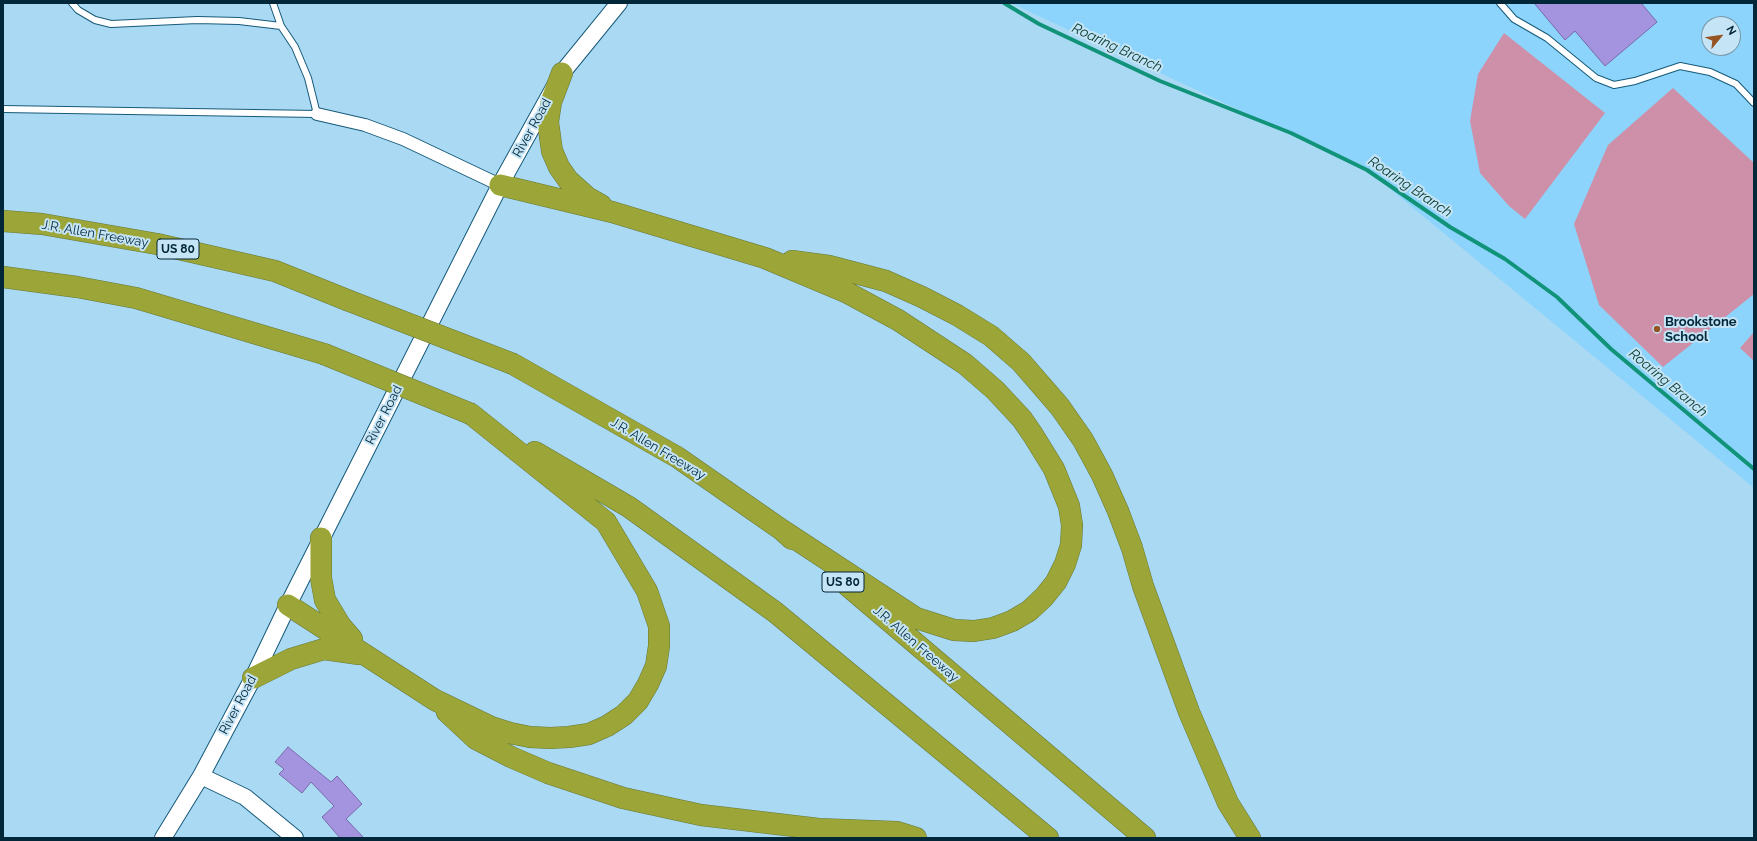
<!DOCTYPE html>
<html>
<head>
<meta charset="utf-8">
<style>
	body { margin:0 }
	#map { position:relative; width:1757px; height:841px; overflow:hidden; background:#aad9f4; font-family:Raleway,sans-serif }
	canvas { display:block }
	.frame { position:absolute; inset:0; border:4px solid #022739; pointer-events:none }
	.north { position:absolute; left:1701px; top:16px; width:40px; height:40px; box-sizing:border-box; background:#c5e4f6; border:1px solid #7798aa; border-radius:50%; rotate:61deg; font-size:11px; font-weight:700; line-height:16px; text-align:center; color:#022739 }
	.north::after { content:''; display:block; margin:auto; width:14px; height:18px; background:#965422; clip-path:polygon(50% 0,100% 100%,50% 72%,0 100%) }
</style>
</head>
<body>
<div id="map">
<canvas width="1757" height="841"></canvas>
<div class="frame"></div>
<div class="north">N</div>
</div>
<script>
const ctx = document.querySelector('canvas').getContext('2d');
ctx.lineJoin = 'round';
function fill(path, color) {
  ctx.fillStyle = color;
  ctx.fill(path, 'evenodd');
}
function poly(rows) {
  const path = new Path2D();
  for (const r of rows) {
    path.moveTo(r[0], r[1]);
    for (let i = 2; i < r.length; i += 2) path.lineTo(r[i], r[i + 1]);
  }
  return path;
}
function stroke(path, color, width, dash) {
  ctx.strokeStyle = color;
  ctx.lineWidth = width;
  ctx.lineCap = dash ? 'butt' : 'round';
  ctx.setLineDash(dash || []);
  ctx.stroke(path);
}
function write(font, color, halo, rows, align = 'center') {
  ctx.font = font + ' Raleway,sans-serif';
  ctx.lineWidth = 4;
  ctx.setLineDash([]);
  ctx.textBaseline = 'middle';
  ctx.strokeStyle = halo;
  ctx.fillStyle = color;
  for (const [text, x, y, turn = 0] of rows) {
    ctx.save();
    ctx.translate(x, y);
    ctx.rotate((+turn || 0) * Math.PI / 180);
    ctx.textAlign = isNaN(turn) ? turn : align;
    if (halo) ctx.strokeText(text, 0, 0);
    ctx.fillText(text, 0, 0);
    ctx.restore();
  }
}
fill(poly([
	[1011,3,1754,3,1754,488,1367,170],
	[1709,24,1733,24,1733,48,1709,48]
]), '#8cd4fb');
fill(poly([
	[1504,33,1605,113,1525,219,1509,206,1480,173,1470,121,1478,74],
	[1673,88,1754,163,1754,294,1663,367,1599,305,1574,224,1608,145],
	[1754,332,1754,361,1740,348]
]), '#ce90a9');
stroke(poly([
	[1004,3,1039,24,1160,81,1291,133,1367,170,1450,227,1505,259,1557,297,1611,349,1754,469]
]), '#119379', 4);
const building = poly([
	[1534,3,1641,3,1657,22,1605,66,1575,31,1565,40,1534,3],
	[288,747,331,782,337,776,362,804,346,819,364,838,340,838,322,817,334,806,311,782,302,793,279,774,284,769,275,762,288,747]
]);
fill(building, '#a493df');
stroke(building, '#7969ac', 1);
const lane = poly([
	[72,3,78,10,95,20,111,24,197,20,239,21,281,26],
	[1500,3,1514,19,1547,38,1596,78,1614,85,1635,81,1680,66,1710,72,1736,84,1754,103],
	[3,109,317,114,308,78,295,47,281,26,273,3]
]);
const street = poly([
	[317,114,365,125,403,139,500,185]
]);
const secondary = poly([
	[201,776,245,797,295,838],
	[163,838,201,776,253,678,288,605,500,185,562,73,619,3]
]);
const highway = poly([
	[562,73,551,102,548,122,552,151,559,167,568,180,587,197,601,205],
	[500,185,612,212,765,258,846,292,898,320,965,364,995,390,1022,419,1033,435,1054,469,1069,506,1072,525,1071,545,1065,564,1056,582,1044,597,1029,611,1012,621,993,628,974,631,954,630,916,618,782,530],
	[3,221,42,224,157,244,275,271,347,300],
	[792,261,829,266,886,281,922,297,957,315,991,336,1021,362,1060,407,1083,440,1102,475,1118,511,1132,548,1143,586,1189,712,1228,803,1250,838],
	[3,277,77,287,136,298,324,354],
	[513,364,677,457,782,530,792,539],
	[535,452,629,507,775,612,1048,838],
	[321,538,321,578,325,600,340,625,352,639],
	[848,586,1145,838],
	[288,605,435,700,491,727,510,733,530,737,550,738,569,737,589,734,607,726,624,715,638,701,648,684,656,666,659,646,659,626,647,591,606,522,471,414],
	[253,678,291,659,324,649,359,654],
	[447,712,476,739,511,757,548,773,623,798,701,815,819,829,897,832,916,838]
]);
stroke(lane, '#165a79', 8);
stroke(street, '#165a79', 14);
stroke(secondary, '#165a79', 18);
stroke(highway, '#667938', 22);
stroke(lane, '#fff', 6);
stroke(street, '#fff', 12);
stroke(secondary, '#fff', 16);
stroke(highway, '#9ca537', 21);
const highwayBridge = poly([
	[347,300,513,364],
	[324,354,471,414]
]);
stroke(highwayBridge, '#667938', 22, []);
stroke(highwayBridge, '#9ca537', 21);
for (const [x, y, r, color] of [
	[1657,329,4,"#965422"]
]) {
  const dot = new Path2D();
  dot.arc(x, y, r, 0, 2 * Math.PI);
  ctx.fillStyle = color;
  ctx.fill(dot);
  stroke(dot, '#c5e4f6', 1.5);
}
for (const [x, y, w] of [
	[178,249,42],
	[843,582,42]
]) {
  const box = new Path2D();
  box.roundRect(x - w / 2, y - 10, w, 20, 3);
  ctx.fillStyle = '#c5e4f6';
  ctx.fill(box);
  stroke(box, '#022739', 1);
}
write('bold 12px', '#022739', null, [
	["US 80",178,249],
	["US 80",843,582]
]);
write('13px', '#022739', '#c5e4f6', [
	["River Road",532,128,-61],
	["J.R. Allen Freeway",95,234,10],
	["River Road",384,415,-63],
	["J.R. Allen Freeway",658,449,31],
	["J.R. Allen Freeway",916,644,41],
	["River Road",238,705,-62]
]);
write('bold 13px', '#022739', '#c5e4f6', [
	["Brookstone",1665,322],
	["School",1665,337]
], 'left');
write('italic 14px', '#053a2e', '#c5e4f6', [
	["Roaring Branch",1117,48,25],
	["Roaring Branch",1410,187,34],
	["Roaring Branch",1668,383,40]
]);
</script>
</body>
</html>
